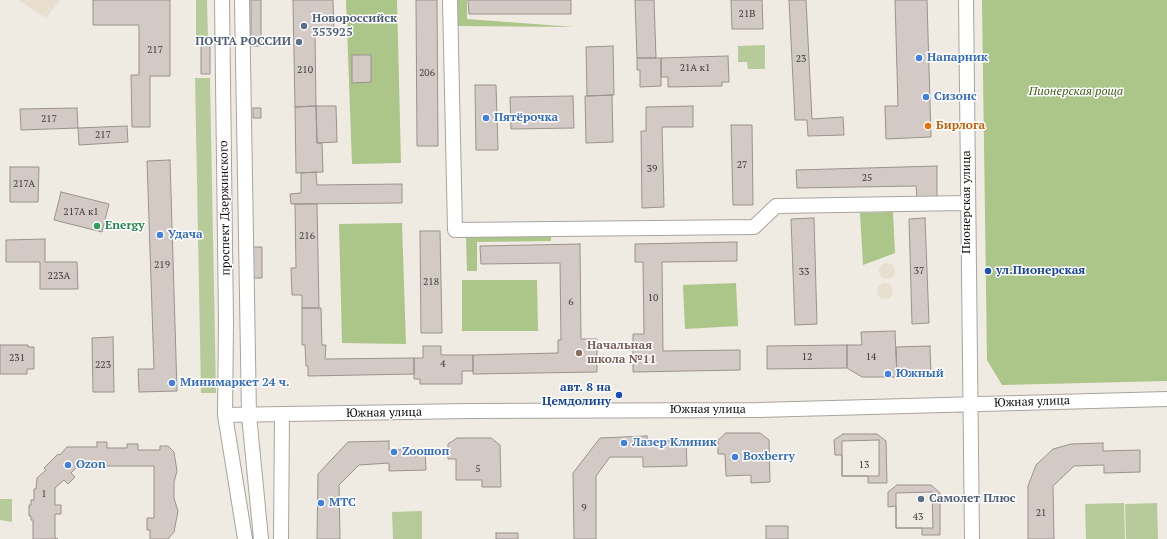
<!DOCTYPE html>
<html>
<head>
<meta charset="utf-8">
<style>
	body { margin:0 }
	canvas { display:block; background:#efeae2 }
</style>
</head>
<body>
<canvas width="1167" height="539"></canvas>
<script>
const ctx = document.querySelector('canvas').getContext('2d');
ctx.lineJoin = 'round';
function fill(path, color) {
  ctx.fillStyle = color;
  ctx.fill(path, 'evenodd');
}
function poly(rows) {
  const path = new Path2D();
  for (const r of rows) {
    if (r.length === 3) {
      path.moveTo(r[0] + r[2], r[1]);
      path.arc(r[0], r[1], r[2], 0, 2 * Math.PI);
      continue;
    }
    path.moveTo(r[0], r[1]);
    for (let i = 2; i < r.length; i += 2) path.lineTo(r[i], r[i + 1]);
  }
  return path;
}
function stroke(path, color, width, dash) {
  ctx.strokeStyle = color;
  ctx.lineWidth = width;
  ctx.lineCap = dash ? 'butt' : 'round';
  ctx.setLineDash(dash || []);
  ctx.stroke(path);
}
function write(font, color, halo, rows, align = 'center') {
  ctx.font = font + ' "PT Serif",serif';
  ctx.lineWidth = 3;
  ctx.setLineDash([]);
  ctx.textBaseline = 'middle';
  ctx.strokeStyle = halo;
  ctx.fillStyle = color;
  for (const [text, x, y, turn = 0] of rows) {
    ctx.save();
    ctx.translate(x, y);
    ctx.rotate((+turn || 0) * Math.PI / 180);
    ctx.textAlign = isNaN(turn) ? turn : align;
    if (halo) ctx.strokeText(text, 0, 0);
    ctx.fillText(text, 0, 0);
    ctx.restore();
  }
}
fill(poly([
	[18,0,60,0,46,18],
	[887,271,8],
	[885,291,8]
]), '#e8dfd0');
fill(poly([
	[196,0,207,0,208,40,196,40],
	[765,45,765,69,748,69,747,62,738,62,738,46],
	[195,78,210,78,216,393,201,393],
	[0,499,12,499,12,522,0,520],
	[1124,503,1125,539,1086,539,1085,504],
	[1157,503,1158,539,1126,539,1125,504],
	[422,511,422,539,393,539,392,512]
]), '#b7cb9a');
fill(poly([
	[346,0,397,0,401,163,352,164],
	[455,0,467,0,467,19,574,27,456,26],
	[982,0,1167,0,1167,381,1002,385,987,360],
	[893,212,895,253,863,265,860,213],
	[402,223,406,344,342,343,339,224],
	[551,234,551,241,477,242,477,271,467,271,466,236],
	[462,280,537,280,538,331,462,331],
	[736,283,738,326,685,329,683,285]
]), '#acc588');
const building = poly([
	[93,0,170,0,170,76,150,76,150,127,132,127,131,75,139,75,139,25,93,25,93,0],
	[251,0,261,0,261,46,251,46,251,0],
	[293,0,333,0,334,33,315,33,316,106,295,107,293,0],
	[416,0,437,0,438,146,417,146,416,0],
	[468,0,571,0,571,14,469,14,468,0],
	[635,0,654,0,656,58,637,58,635,0],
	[731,0,762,0,763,29,732,29,731,0],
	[789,0,806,0,812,119,843,117,844,135,808,136,807,120,795,120,789,0],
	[895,0,927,0,931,137,886,139,885,106,898,106,895,0],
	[201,45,210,45,210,74,201,74,201,45],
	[613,46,614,95,587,96,586,47,613,46],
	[352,55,371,55,371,82,352,83,352,55],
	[728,56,729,82,722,82,722,86,668,87,668,77,661,77,661,58,728,56],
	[637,58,661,58,661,86,640,87,640,70,637,70,637,58],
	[475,85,496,85,498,150,476,150,475,85],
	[612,95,613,142,586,143,585,96,612,95],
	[573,96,574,128,511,129,510,97,573,96],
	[316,106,336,106,337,142,317,143,316,106],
	[316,106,317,143,322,143,323,172,296,173,295,107,316,106],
	[693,106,693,127,662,127,664,207,642,208,641,131,646,131,646,107,693,106],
	[77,108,78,128,21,130,20,109,77,108],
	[253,108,261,108,261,118,253,118,253,108],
	[731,125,752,125,753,205,733,205,731,125],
	[127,126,128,142,79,145,78,128,127,126],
	[170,160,177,391,139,392,138,369,154,369,147,161,170,160],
	[937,166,937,198,917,198,916,186,797,188,796,170,937,166],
	[10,167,39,167,38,202,10,202,10,167],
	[316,172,317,185,402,184,402,203,291,204,290,194,301,193,301,173,316,172],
	[61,192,109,204,102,232,54,220,61,192],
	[295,204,317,204,319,308,302,308,302,295,292,295,291,268,296,268,295,204],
	[814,218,817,324,795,325,791,219,814,218],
	[925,218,929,323,912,324,909,219,925,218],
	[420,231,440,231,442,333,421,333,420,231],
	[45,239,45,262,77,262,78,289,40,289,40,262,6,262,6,240,45,239],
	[737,242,737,261,662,262,663,351,740,350,740,370,633,372,633,334,644,334,643,262,635,262,635,244,737,242],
	[580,244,581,339,597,339,597,372,473,374,473,355,558,353,558,340,561,340,560,263,481,264,480,246,580,244],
	[253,247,262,247,262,278,253,278,253,247],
	[302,308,321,308,322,345,326,345,325,359,414,358,414,374,308,376,308,366,306,366,305,345,302,345,302,308],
	[895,331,897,377,862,377,847,368,847,345,862,345,861,332,895,331],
	[113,337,114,392,93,392,92,338,113,337],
	[0,345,28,345,28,347,34,347,34,369,27,369,27,374,0,374,0,345],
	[847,345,847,368,767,369,767,346,847,345],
	[423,346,441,346,441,355,473,355,473,371,462,371,462,384,420,384,420,379,414,379,414,358,423,358,423,346],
	[930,346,931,376,897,377,896,347,930,346],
	[726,433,760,433,769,440,770,482,751,483,751,475,726,476,725,454,718,454,718,440,726,433],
	[843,434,877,434,886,441,887,483,868,483,868,476,842,476,842,455,835,455,834,440,843,434],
	[647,436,647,442,686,440,687,466,643,467,643,457,610,457,596,476,596,539,574,539,573,473,600,438,647,436],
	[457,438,491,438,500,445,501,487,482,487,482,480,456,480,456,459,448,459,448,444,457,438],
	[879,440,879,476,842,476,842,441,879,440],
	[389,441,389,450,425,449,426,470,389,471,389,463,359,465,339,485,340,539,317,539,318,474,348,442,389,441],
	[97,442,107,442,107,448,127,448,127,444,138,444,138,450,160,450,160,446,168,446,174,452,177,471,174,482,174,498,178,511,174,532,168,539,150,539,150,530,147,530,147,518,154,518,154,466,78,466,71,473,75,477,68,484,64,480,55,488,55,505,61,505,61,514,55,514,55,538,58,539,33,539,33,520,31,520,31,516,29,516,29,505,31,505,31,500,34,500,34,489,36,489,37,478,46,470,44,468,58,454,60,455,67,447,97,447,97,442],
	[1103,443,1103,451,1140,450,1140,472,1104,473,1104,465,1074,466,1053,486,1054,539,1028,539,1028,486,1036,465,1053,449,1071,444,1103,443],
	[897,485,931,485,940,493,940,535,922,535,922,528,896,528,896,506,888,507,888,492,897,485],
	[932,492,933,528,896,528,896,493,932,492],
	[766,526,788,526,788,539,766,539,766,526],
	[496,533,518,533,518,539,496,539,496,533]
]);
fill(building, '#d3cac6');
stroke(building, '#9b928e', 1);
const minor = poly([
	[222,0,226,323,225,415,245,539],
	[242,0,249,415,261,539],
	[450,0,455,230,754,227,776,206,967,203],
	[966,0,972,539],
	[225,415,469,411,758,410,1167,399],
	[281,539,282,415]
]);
stroke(minor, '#a9a59d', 16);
stroke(minor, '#fff', 14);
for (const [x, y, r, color] of [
	[304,26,4,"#5c6f8a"],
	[299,42,4,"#5c6f8a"],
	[919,58,4,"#3f7fe0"],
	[926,97,4,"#3f7fe0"],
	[486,118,4,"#3f7fe0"],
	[928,126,4,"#e8710a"],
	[97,226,4,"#2e9e5b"],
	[160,235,4,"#3f7fe0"],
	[988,271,4,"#1a4fb4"],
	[579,353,4,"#8d6e63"],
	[888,374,4,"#3f7fe0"],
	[172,383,4,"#3f7fe0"],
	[619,395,4,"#1a4fb4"],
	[624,443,4,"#3f7fe0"],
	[394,452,4,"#3f7fe0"],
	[735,457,4,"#3f7fe0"],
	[68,465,4,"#3f7fe0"],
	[921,499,4,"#5c6f8a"],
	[321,503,4,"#3f7fe0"]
]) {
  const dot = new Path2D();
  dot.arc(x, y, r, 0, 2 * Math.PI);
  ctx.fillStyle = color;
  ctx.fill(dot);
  stroke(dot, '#fff', 1.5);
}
write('10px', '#3e3b38', null, [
	["21В",747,14],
	["217",155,50],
	["23",801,59],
	["21А к1",695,68],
	["210",305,70],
	["206",427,73],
	["217",49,119],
	["217",103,135],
	["27",742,165],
	["39",652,169],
	["25",867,178],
	["217А",24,184],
	["217А к1",81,212],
	["216",307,236],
	["219",162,265],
	["37",919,271],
	["33",804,272],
	["223А",59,276],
	["218",431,282],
	["10",653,298],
	["6",571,302],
	["12",807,357],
	["14",871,357],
	["231",17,358],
	["4",443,364],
	["223",103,365],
	["13",864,465],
	["5",478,469],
	["1",44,494],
	["9",584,508],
	["21",1041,513],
	["43",918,517]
]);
write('bold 12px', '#4e5e75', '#fff', [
	["Новороссийск",312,19],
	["353925",312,33],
	["ПОЧТА РОССИИ",291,42,"right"],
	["Самолет Плюс",929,499]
], 'left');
write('bold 12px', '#366cbe', '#fff', [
	["Напарник",927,58],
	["Сизонс",934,97],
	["Пятёрочка",494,118],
	["Удача",168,235],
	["Южный",896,374],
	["Минимаркет 24 ч.",180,383],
	["Лазер Клиник",632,443],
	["Zooшоп",402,452],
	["Boxberry",743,457],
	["Ozon",76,465],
	["МТС",329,503]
], 'left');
write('italic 12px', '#465c1c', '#fff', [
	["Пионерская роща",1076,92]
]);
write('bold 12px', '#c56008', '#fff', [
	["Бирлога",936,126]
], 'left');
write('12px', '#0d0b09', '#fff', [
	["Пионерская улица",967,202,-90],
	["проспект Дзержинского",225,208,-91],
	["Южная улица",1032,402,-2],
	["Южная улица",708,410],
	["Южная улица",384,413,-1]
]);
write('bold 12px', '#27864d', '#fff', [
	["Energy",105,226]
], 'left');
write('bold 12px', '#164399', '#fff', [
	["ул.Пионерская",996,271],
	["авт. 8 на",611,388,"right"],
	["Цемдолину",611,402,"right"]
], 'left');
write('bold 12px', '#785e54', '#fff', [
	["Начальная",587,346],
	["школа №11",587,360]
], 'left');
</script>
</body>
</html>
